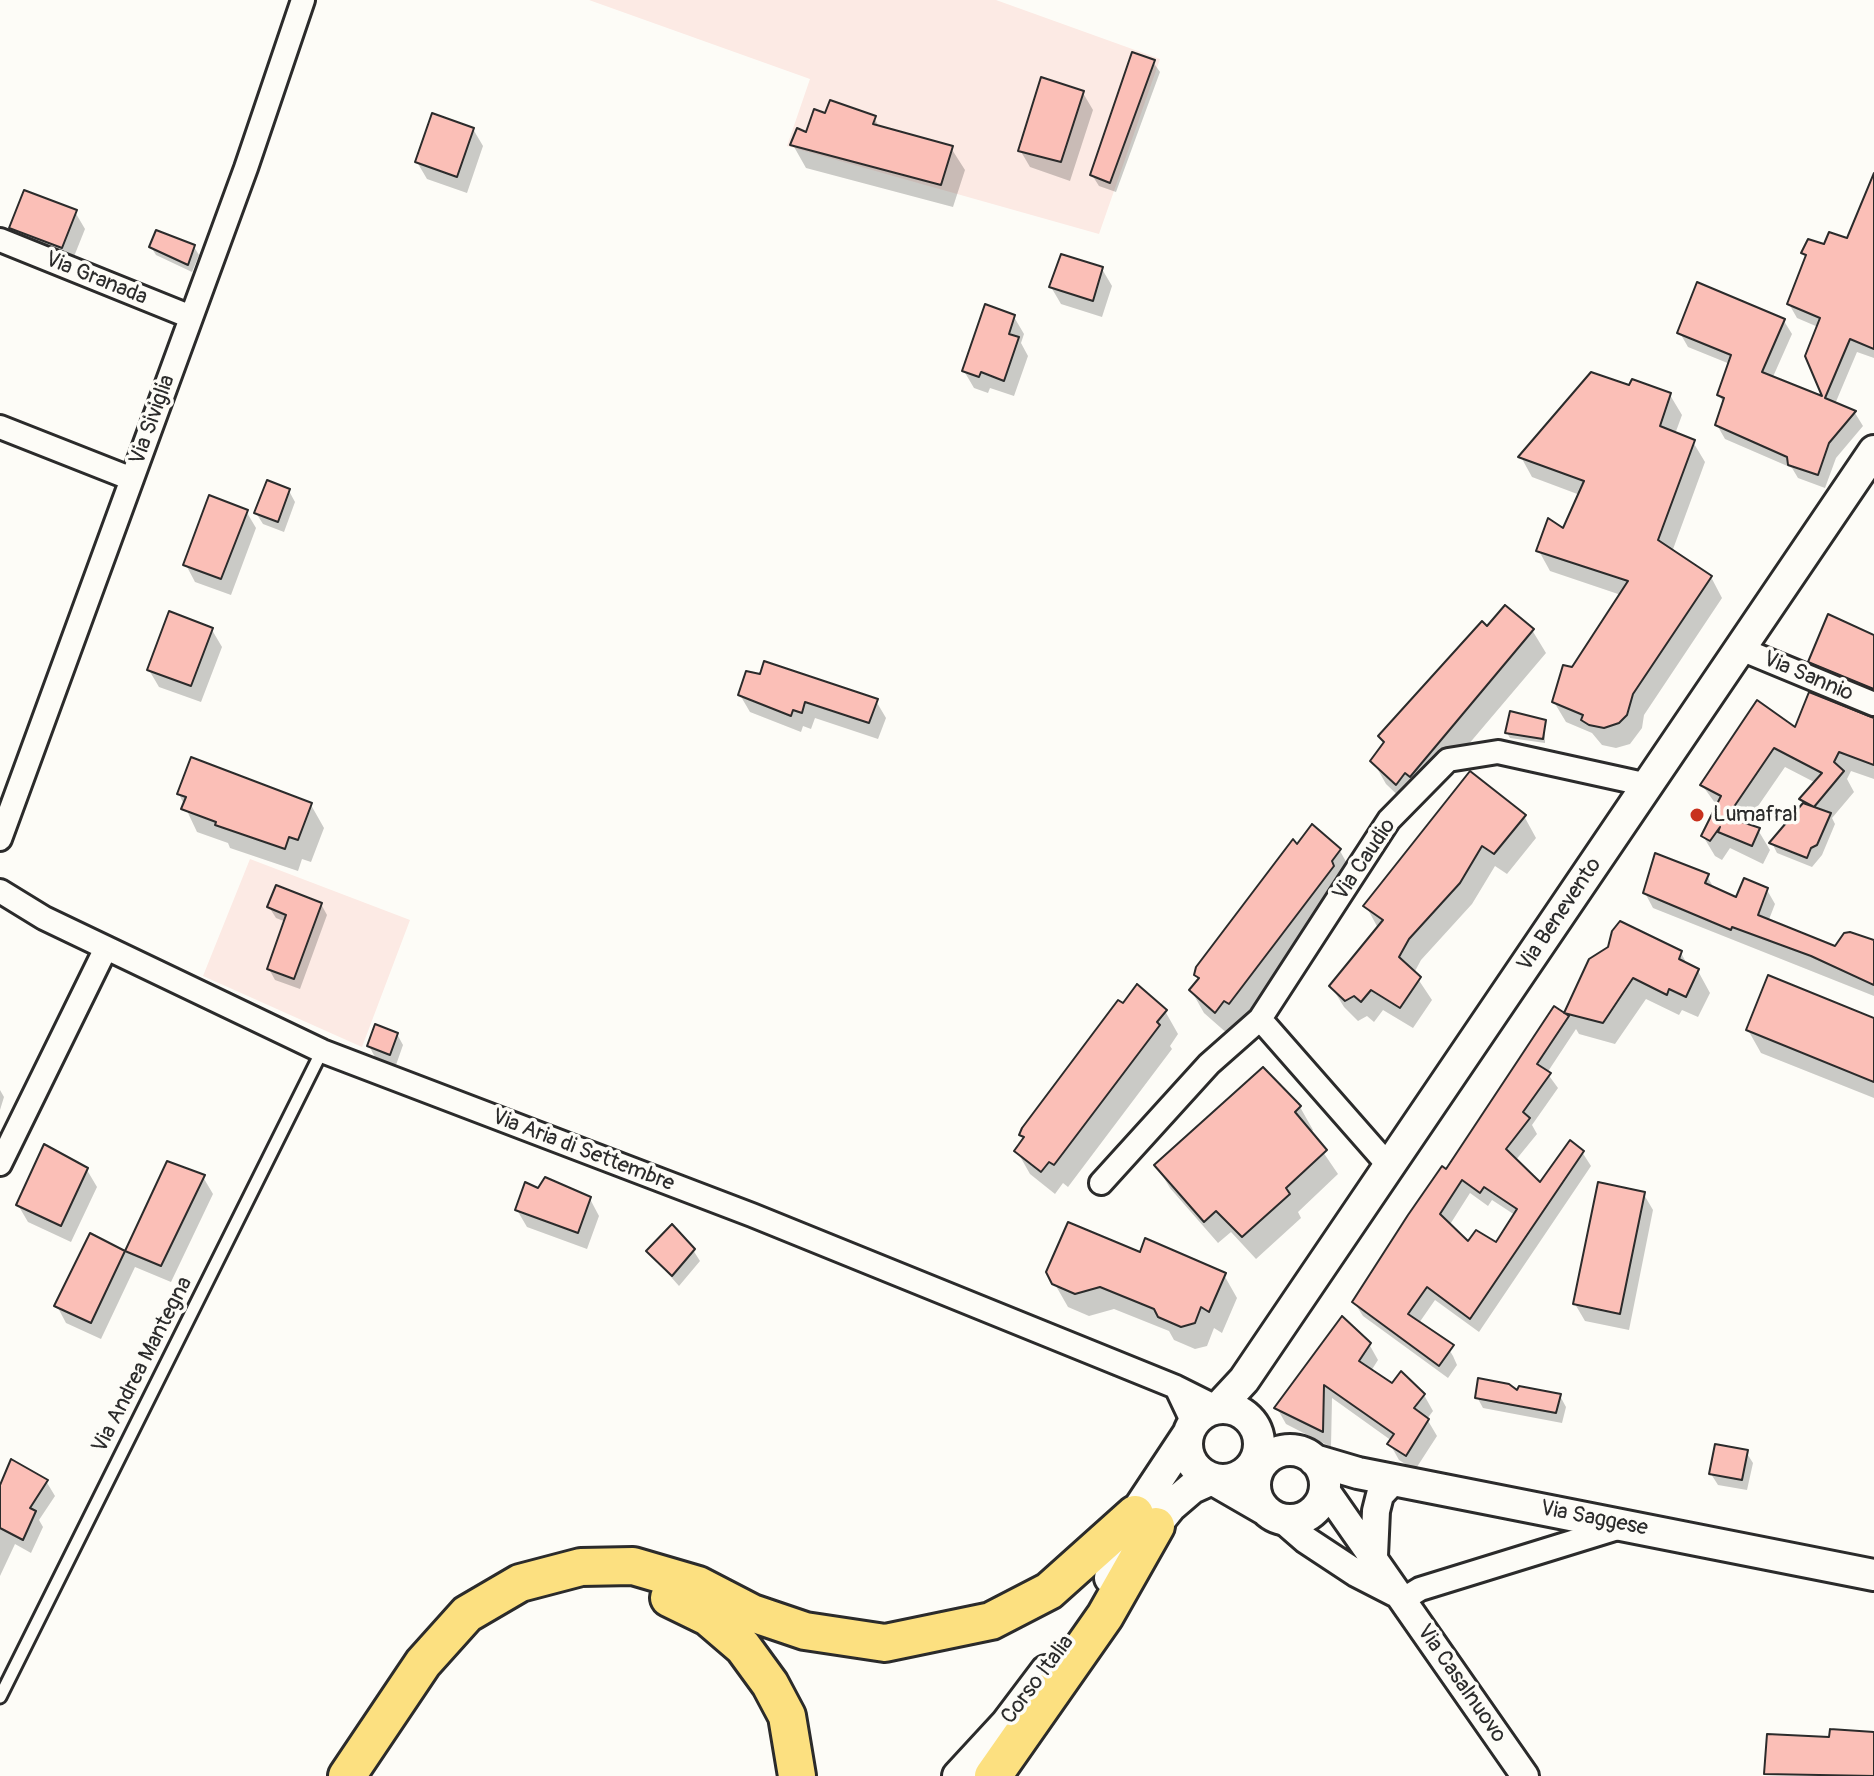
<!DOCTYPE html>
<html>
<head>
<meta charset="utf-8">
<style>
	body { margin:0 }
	canvas { display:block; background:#fdfcf7 }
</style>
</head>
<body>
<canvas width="1874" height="1776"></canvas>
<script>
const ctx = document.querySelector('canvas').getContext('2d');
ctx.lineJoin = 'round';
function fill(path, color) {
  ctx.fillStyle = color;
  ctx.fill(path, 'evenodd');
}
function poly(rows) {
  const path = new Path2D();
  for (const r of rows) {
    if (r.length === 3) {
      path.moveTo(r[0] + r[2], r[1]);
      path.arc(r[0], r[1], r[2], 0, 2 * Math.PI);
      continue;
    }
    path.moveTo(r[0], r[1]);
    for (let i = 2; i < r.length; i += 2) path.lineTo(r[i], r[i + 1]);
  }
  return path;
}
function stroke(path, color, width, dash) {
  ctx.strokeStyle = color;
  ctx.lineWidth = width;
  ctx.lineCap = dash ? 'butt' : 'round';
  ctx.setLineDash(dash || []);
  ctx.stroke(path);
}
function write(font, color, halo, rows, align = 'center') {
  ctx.font = font + ' Pangolin,sans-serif';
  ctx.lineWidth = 7;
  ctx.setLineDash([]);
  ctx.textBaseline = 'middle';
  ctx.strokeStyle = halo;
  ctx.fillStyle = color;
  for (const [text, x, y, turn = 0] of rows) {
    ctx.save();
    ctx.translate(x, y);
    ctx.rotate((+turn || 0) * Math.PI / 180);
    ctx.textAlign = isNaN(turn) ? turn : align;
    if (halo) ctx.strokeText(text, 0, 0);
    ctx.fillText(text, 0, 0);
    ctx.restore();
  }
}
fill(poly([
	[589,0,996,0,1160,59,1099,234,787,146,810,79],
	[250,859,410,920,362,1047,203,976]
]), '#fceae4');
fill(poly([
	[1153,62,1160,72,1116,192,1099,186,1092,175],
	[1083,93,1093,110,1070,181,1030,167,1020,150],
	[826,115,874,118,880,128,951,148,965,170,953,207,806,168,793,145],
	[473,129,483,146,467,193,427,179,417,162],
	[75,212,85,229,71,264,21,245,11,228],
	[151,247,194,247,199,255,192,272,156,255],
	[1803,253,1874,257,1874,358,1857,352,1835,404,1855,413,1863,426,1836,458,1825,488,1798,478,1792,468,1725,439,1717,425,1724,404,1719,395,1730,364,1688,347,1680,333,1784,321,1792,334,1772,379,1825,400,1807,356,1818,327,1797,318,1789,304,1807,259],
	[1102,269,1112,286,1102,317,1061,304,1051,287],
	[1014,317,1024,334,1021,343,1028,356,1014,396,990,388,988,393,974,388,964,371],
	[1630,387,1670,395,1682,415,1675,434,1693,442,1705,462,1672,552,1711,577,1722,598,1644,715,1642,728,1630,744,1616,748,1602,745,1592,733,1566,722,1554,702,1621,595,1550,571,1539,551,1564,531,1580,495,1532,477,1521,457],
	[289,491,295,502,284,532,263,524,256,513],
	[246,511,256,528,231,595,195,582,186,565],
	[1487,629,1532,630,1546,653,1423,798,1410,807,1386,784,1373,761,1385,744,1381,737],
	[212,630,222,647,201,702,159,687,149,670],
	[1874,638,1874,703,1822,681,1810,661],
	[740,695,876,701,886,718,878,739,815,718,811,729,803,726,801,732,750,712],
	[1874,719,1874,779,1851,771,1847,779,1854,792,1832,818,1835,824,1822,855,1812,867,1777,853,1772,843,1804,805,1801,800,1816,783,1785,767,1745,825,1758,830,1770,850,1763,864,1730,848,1722,860,1715,856,1703,836,1718,807,1702,785,1796,730],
	[1545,721,1545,743,1510,738,1507,733],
	[179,794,311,805,324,828,311,862,302,859,298,871,230,848,228,843,197,832],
	[1524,816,1536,838,1507,874,1495,866,1472,904,1421,960,1414,973,1432,1000,1413,1028,1383,1010,1374,1022,1367,1016,1358,1021,1344,1007,1331,986,1378,928,1366,906],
	[1298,847,1340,851,1353,874,1242,1026,1238,1023,1229,1035,1204,1013,1191,990,1200,980,1196,974],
	[1707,876,1715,890,1737,900,1767,890,1775,904,1768,922,1836,949,1874,944,1874,996,1653,908,1645,893],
	[321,904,327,915,300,989,275,980,269,969,286,922,276,918,269,907],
	[1681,953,1688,966,1698,971,1710,993,1698,1017,1682,1010,1679,1015,1646,999,1615,1044,1579,1034,1576,1029,1547,1073,1558,1088,1532,1125,1537,1134,1515,1161,1540,1185,1582,1152,1591,1166,1479,1332,1435,1300,1419,1323,1444,1341,1453,1356,1457,1365,1448,1378,1363,1316,1354,1302,1447,1172,1565,1016,1590,960],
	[1470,1193,1488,1206,1492,1200,1515,1215,1497,1245,1469,1244,1449,1226],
	[1165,1011,1178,1034,1170,1046,1172,1049,1068,1187,1063,1183,1055,1194,1030,1174,1017,1151,1024,1141,1021,1135],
	[1874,1020,1874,1098,1761,1053,1748,1030],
	[397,1034,403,1045,396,1065,375,1057,369,1046],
	[0,1090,4,1097,0,1110],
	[1300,1107,1313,1130,1310,1133,1338,1174,1298,1212,1301,1218,1256,1259,1231,1232,1218,1243,1170,1188,1156,1165],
	[168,1163,203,1177,213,1194,171,1282,135,1267,101,1339,66,1323,57,1306,91,1235,126,1253],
	[87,1170,97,1187,71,1242,28,1222,18,1205],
	[539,1190,590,1199,599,1216,587,1249,527,1227,517,1210],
	[1643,1193,1653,1210,1629,1330,1585,1321,1575,1304],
	[693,1250,700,1261,679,1286,648,1251],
	[1141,1254,1224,1275,1237,1298,1222,1333,1214,1328,1207,1346,1195,1349,1174,1340,1169,1331,1114,1309,1089,1316,1068,1307,1048,1272],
	[1369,1344,1378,1360,1371,1371,1392,1386,1424,1395,1433,1411,1427,1419,1437,1436,1415,1470,1399,1460,1390,1444,1392,1441,1332,1398,1331,1447,1286,1424,1277,1408],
	[1517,1392,1560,1396,1566,1407,1562,1423,1483,1408,1477,1397],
	[1746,1452,1753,1463,1747,1490,1718,1485,1711,1474],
	[46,1481,55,1496,39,1520,43,1527,31,1553,15,1544,0,1576,0,1490],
	[1874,1734,1874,1776,1766,1773,1831,1739]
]), '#0003');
const building = poly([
	[1132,52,1155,60,1110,183,1090,175,1132,52],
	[1041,77,1084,91,1061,162,1018,151,1041,77],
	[830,100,876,116,873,124,953,146,941,185,790,145,797,128,806,132,814,109,825,113,830,100],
	[432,113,474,128,457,177,415,162,432,113],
	[1874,173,1874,349,1850,339,1825,398,1856,411,1829,443,1818,475,1788,465,1787,457,1715,425,1724,398,1717,395,1731,355,1677,333,1697,282,1785,319,1762,372,1822,396,1805,356,1820,318,1787,304,1806,255,1801,253,1808,239,1824,244,1829,232,1847,238,1874,173],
	[24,190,77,210,62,248,9,228,24,190],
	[156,230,195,245,188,265,149,247,156,230],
	[1061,254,1103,267,1093,301,1049,287,1061,254],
	[985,304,1015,315,1009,334,1019,337,1004,381,981,372,979,377,962,371,985,304],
	[1591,372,1629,385,1632,379,1671,393,1660,426,1695,440,1658,540,1712,576,1633,694,1627,715,1619,723,1604,728,1589,725,1581,720,1583,715,1552,702,1563,665,1572,667,1628,581,1536,551,1548,518,1563,528,1584,481,1518,457,1591,372],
	[267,480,290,489,278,522,254,513,267,480],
	[209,495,248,510,221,579,183,565,209,495],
	[1505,605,1534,629,1410,777,1405,773,1396,785,1370,761,1384,742,1378,736,1482,621,1487,626,1505,605],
	[169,611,213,628,191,686,147,670,169,611],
	[1828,614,1874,635,1874,689,1808,662,1828,614],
	[764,661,878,699,869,723,805,702,802,713,793,710,791,716,738,695,746,671,760,674,764,661],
	[1809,692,1874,718,1874,765,1839,752,1834,762,1844,771,1814,807,1799,799,1822,773,1774,748,1727,817,1760,828,1752,846,1718,832,1720,827,1710,841,1701,836,1721,796,1700,785,1757,700,1795,727,1809,692],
	[1510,711,1546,720,1543,739,1505,733,1510,711],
	[191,757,312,803,298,840,289,837,285,849,215,825,216,822,181,809,186,797,177,794,191,757],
	[1470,771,1526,815,1494,854,1482,846,1460,883,1409,939,1399,957,1421,977,1400,1008,1371,990,1361,1002,1354,996,1345,1001,1329,986,1383,920,1363,906,1470,771],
	[1803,803,1831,813,1817,845,1811,848,1807,858,1769,843,1803,803],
	[1312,824,1341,849,1332,861,1334,866,1229,1004,1224,1001,1215,1013,1189,990,1199,978,1194,975,1196,967,1293,839,1297,844,1312,824],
	[1655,853,1709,874,1705,883,1736,897,1744,878,1768,888,1758,915,1835,946,1844,933,1850,932,1874,940,1874,985,1811,956,1732,927,1731,930,1643,893,1655,853],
	[276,885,322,903,294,979,267,969,286,915,267,907,276,885],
	[1620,921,1682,951,1679,959,1699,969,1686,997,1669,989,1667,995,1633,978,1603,1023,1564,1013,1589,959,1608,947,1612,931,1620,921],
	[1768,975,1874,1018,1874,1082,1746,1030,1768,975],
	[1137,984,1167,1010,1157,1022,1160,1025,1054,1165,1049,1162,1041,1172,1014,1151,1024,1137,1019,1135,1022,1128,1118,1000,1123,1003,1137,984],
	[1554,1006,1569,1016,1537,1064,1551,1073,1523,1112,1530,1118,1506,1149,1540,1182,1570,1140,1584,1151,1470,1319,1427,1287,1408,1314,1454,1345,1439,1366,1352,1302,1408,1215,1442,1166,1446,1169,1554,1006],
	[1462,1180,1480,1193,1484,1187,1517,1209,1496,1242,1476,1230,1468,1241,1440,1214,1462,1180],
	[375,1024,398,1033,390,1055,367,1046,375,1024],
	[1263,1067,1301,1106,1295,1112,1327,1150,1286,1188,1290,1194,1242,1237,1216,1211,1204,1222,1154,1165,1263,1067],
	[44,1144,88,1168,61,1226,16,1205,44,1144],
	[167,1161,205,1175,161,1266,125,1251,167,1161],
	[545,1177,591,1197,578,1233,515,1210,525,1182,538,1188,545,1177],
	[1598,1182,1645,1192,1620,1314,1573,1304,1598,1182],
	[1068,1222,1140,1252,1145,1238,1226,1273,1209,1312,1201,1307,1195,1323,1181,1327,1158,1317,1154,1309,1100,1287,1075,1294,1052,1284,1046,1272,1068,1222],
	[672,1224,695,1249,672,1276,646,1251,672,1224],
	[90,1233,125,1251,91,1323,54,1306,90,1233],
	[1342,1316,1371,1343,1359,1361,1392,1383,1401,1371,1425,1394,1414,1408,1429,1419,1406,1456,1387,1444,1394,1434,1324,1385,1323,1432,1274,1408,1342,1316],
	[1478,1378,1509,1384,1517,1390,1519,1386,1561,1394,1556,1413,1475,1398,1478,1378],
	[1715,1444,1748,1450,1742,1480,1709,1474,1715,1444],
	[11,1459,48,1480,30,1508,36,1511,23,1540,0,1528,0,1485,11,1459],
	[1830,1729,1874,1732,1874,1776,1764,1774,1767,1734,1829,1737,1830,1729]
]);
fill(building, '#fbbfb7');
stroke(building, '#2b2b2b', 2);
const service = poly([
	[0,1697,322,1051]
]);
const minor = poly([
	[0,240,191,317],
	[0,427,132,479],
	[1741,649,1874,704],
	[0,839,246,168,303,0],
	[0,891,44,918,322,1051,752,1215,1176,1387,1218,1408],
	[1260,1019,1389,1166],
	[0,1164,106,948],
	[1101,1183,1209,1064,1260,1019,1389,820,1448,760,1498,752,1648,785],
	[1176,1387,1193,1423],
	[1402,1600,1420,1589,1624,1526]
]);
const tertiary = poly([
	[1325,1489,1525,1776],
	[1283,1520,1306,1540,1356,1573,1395,1593],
	[1374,1556,1376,1511,1380,1495,1395,1479]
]);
const secondary = poly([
	[1223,1444,36],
	[1218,1408,1244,1380,1874,451],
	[1290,1485,35],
	[1314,1460,1358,1473,1874,1575],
	[1141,1543,1171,1506,1192,1488,1212,1479,1264,1509],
	[1110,1578,1135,1514,1188,1434],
	[958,1776,1006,1724,1046,1671]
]);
const trunk = poly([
	[669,1598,708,1617,743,1647,770,1684,787,1716,797,1776],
	[347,1776,423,1663,467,1614,520,1583,581,1567,633,1566,698,1585,752,1613,805,1631,885,1643,991,1621,1049,1591,1135,1514],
	[993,1776,1105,1616,1156,1526]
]);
stroke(service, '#2b2b2b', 17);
stroke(minor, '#2b2b2b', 28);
stroke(tertiary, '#2b2b2b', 32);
stroke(secondary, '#2b2b2b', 36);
stroke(trunk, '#2b2b2b', 42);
stroke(service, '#fdfcf7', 11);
stroke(minor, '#fdfcf7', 22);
stroke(tertiary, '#fdfcf7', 26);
stroke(secondary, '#fdfcf7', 30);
stroke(trunk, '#fce080', 36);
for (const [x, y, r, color] of [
	[1697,815,8,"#c8321e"]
]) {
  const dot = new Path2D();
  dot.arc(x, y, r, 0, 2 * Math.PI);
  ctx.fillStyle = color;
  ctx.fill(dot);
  stroke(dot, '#fdfcf7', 3);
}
write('22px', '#2b2b2b', '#fdfcf7', [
	["Via Granada",96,279,22],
	["Via Siviglia",153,420,-70],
	["Via Sannio",1808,677,23],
	["Via Caudio",1365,860,-56],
	["Via Benevento",1560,915,-56],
	["Via Aria di Settembre",583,1151,21],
	["Via Andrea Mantegna",143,1365,-63],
	["Via Saggese",1594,1519,11],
	["Corso Italia",1038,1680,-53],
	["Via Casalnuovo",1461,1684,55]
]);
write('22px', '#2b2b2b', '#fdfcf7', [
	["Lumafral",1713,815]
], 'left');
</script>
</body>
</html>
